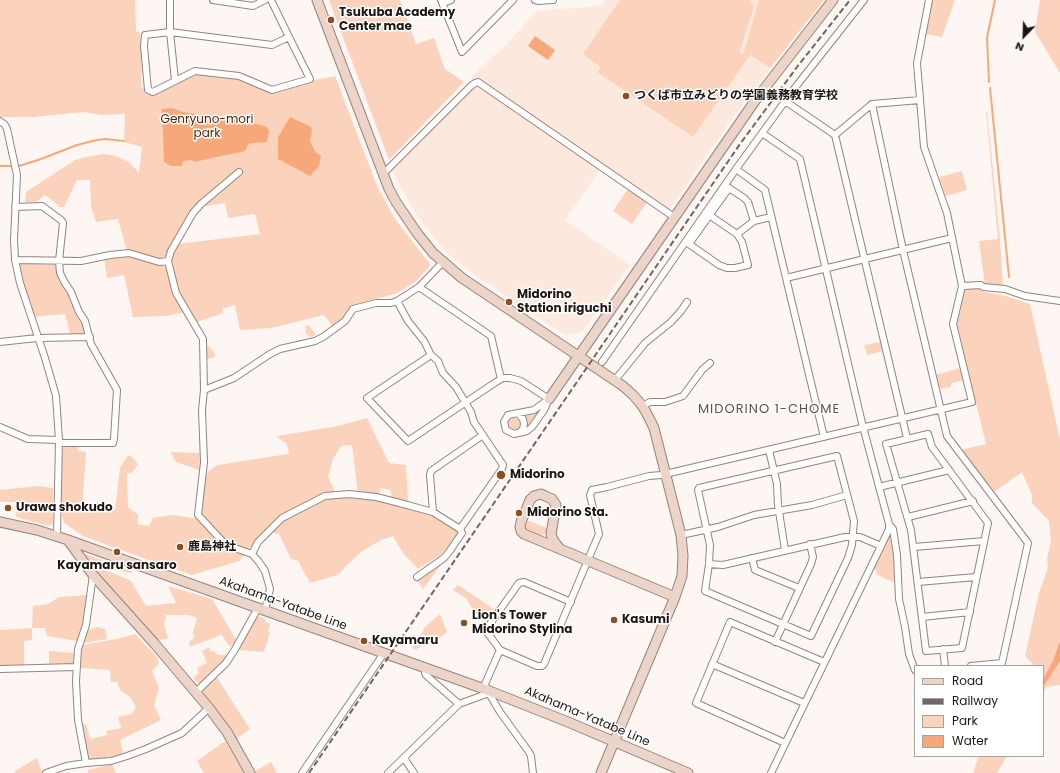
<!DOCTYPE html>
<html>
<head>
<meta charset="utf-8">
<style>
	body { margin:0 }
	#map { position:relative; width:1060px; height:773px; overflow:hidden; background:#fdf6f2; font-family:Poppins,sans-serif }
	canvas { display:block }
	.legend { position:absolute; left:914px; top:665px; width:130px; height:92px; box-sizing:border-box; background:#fff; border:1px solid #a5a2a1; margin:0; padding:5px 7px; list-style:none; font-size:12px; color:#1d1613 }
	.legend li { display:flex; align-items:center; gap:8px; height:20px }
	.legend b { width:20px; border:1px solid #a5a2a1 }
	.north { position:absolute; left:1004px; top:16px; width:40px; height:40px; -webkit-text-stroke:3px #fff; paint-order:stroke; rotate:203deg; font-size:11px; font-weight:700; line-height:16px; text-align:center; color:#1d1613 }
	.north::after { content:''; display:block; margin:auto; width:14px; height:18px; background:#1d1613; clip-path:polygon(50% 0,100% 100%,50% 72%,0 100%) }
</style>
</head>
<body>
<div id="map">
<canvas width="1060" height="773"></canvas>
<ul class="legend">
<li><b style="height:5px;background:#ecd5c8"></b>Road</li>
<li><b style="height:5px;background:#6f6865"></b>Railway</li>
<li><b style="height:11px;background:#fbd3bc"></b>Park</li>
<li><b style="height:11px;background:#f7a87a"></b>Water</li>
</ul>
<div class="north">N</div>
</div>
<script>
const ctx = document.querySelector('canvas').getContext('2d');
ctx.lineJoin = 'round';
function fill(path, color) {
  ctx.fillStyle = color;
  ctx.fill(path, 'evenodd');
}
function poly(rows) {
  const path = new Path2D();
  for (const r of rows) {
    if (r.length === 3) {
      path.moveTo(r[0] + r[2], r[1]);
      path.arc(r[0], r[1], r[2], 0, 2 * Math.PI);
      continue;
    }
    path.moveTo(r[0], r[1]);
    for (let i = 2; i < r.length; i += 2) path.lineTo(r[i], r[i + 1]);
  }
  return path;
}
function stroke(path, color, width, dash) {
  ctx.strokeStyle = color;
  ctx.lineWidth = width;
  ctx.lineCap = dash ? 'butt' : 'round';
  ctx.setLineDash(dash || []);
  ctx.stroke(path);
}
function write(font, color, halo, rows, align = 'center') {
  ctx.font = font + ' Poppins,"Noto Sans JP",sans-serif';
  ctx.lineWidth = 3;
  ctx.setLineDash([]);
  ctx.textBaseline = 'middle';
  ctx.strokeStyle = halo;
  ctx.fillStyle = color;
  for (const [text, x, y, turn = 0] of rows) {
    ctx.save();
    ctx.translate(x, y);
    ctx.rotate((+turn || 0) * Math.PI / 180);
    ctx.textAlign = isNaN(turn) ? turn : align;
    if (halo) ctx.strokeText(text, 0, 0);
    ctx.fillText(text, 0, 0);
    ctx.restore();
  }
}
fill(poly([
	[605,0,766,0,803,26,736,113,669,210,480,80,476,77,472,80,471,77,503,48,535,13,538,11,600,6,603,4],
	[475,86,478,86,600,170,565,220,630,265,583,331,565,335,468,270,447,253,420,220,401,188,393,171,394,168]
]), '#fde8dd');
fill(poly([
	[0,0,135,0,136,32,140,32,142,62,141,87,144,89,146,95,154,95,196,73,238,79,272,93,311,81,335,76,377,186,395,219,430,264,430,266,415,282,397,293,351,306,342,319,333,327,326,317,323,315,272,328,240,330,235,305,222,309,223,313,197,322,190,311,166,316,133,317,124,275,107,278,104,258,128,255,118,219,96,222,91,206,90,180,77,180,64,207,59,207,54,201,45,195,36,202,25,202,26,192,75,160,86,157,103,154,116,156,129,162,139,173,142,147,124,142,125,114,101,115,84,112,34,117,0,117],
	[225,203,228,218,255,214,260,234,178,244,200,207],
	[329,0,400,0,416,44,434,38,445,69,464,82,389,160],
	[620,0,749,0,754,6,739,53,743,55,759,0,824,0,770,68,750,55,693,137,597,72,601,67,583,54],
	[932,0,955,0,942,37,926,34],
	[1040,0,1060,0,1060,73,1035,32],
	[986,112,987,112,1000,239,1003,287,985,285,979,241,998,239],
	[962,171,967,190,946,196,939,177],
	[628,189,647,202,632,224,613,211],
	[19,263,56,265,87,332,84,334,70,334,65,314,33,317,23,284],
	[979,288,982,289,981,291,1005,296,1030,304,1060,440,1060,685,1047,687,1043,692,1043,666,1033,666,1033,664,1025,656,1039,593,1048,567,1047,559,1051,541,1049,521,1032,503,1032,495,1022,472,994,492,961,450,986,444,957,324,964,291,966,289],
	[308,325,310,327,316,335,309,337,308,335,306,334,305,326],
	[881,342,883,351,867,355,864,345],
	[205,343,214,352,215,357,205,360],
	[960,368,964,380,951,383,951,387,940,389,936,375],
	[543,407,530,426,526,427,527,420,524,416,533,415],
	[367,418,389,463,406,465,408,502,392,498,390,490,381,488,378,496,358,494,352,445,341,446,333,459,328,477,334,489,334,497,368,498,416,509,432,515,456,530,458,535,442,554,418,569,403,553,393,536,381,540,362,551,344,568,338,575,310,583,298,561,291,559,279,534,264,530,239,561,192,575,154,562,83,536,64,523,61,508,62,449,66,446,78,446,78,451,86,452,82,509,115,510,120,468,126,458,130,455,138,464,133,472,127,474,128,507,138,515,138,524,149,526,153,518,172,515,198,519,206,475,210,470,218,465,288,454,289,451,286,443,277,437,277,436,338,426],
	[514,424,6],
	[170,452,200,453,199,470,176,462],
	[38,486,53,488,53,524,49,526,16,517,17,502,0,502,0,490],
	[529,521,547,528,548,530,547,533,540,536,527,531,525,528,524,524],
	[890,534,893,553,895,583,876,574,877,571,873,569],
	[85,554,132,571,131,573,117,570,103,566,92,567,85,557],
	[443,562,423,589,417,580],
	[101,570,111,572,131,581,146,606,176,603,168,586,212,599,236,640,230,647,220,632,221,635,190,647,189,643,191,640,194,638,193,632,197,618,189,615,166,615,164,624,168,639,156,640,95,572],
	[458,585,494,609,484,623,473,610,466,598,453,590],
	[87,595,83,625,77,641,47,636,45,628,32,628,32,640,24,641,24,666,0,666,0,630,32,628,33,606,48,604,59,597],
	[440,614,447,632,438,639,429,637,417,650,412,648,426,626],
	[257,616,266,619,265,622,270,624,268,631,270,632,264,652,238,650],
	[97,627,105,629,107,639,84,643,88,630],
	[135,634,157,657,159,664,152,671,159,688,154,705,161,720,120,740,123,753,109,758,90,759,87,757,81,725,86,724,90,739,107,735,106,731,121,728,118,717,132,714,136,707,130,697,120,690,117,682,111,682,110,670,80,668,80,656,83,645,121,638],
	[209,647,211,652,214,651,218,655,228,655,219,667,200,685,193,678,199,673,197,668,207,663,202,651],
	[49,651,74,653,73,663,71,664,49,664],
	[216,676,250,729,236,739,201,693,201,691],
	[225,741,244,773,204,773,197,761],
	[979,756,1007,756,997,773,973,773],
	[37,758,42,773,14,773,17,770],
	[271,762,277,773,254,773,254,772],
	[112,764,116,773,88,773,88,770]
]), '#fbd3bc');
fill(poly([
	[535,36,555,50,548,60,528,46],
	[172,108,183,112,208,116,236,118,242,122,253,123,267,127,269,131,267,142,251,143,248,145,245,151,194,162,192,160,183,161,182,166,171,166,164,162,162,109],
	[290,117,311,127,312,130,310,141,315,152,321,156,319,166,310,176,278,159,278,137],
	[1060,641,1060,661,1043,687,1043,679,1053,661]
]), '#f7a87a');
stroke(poly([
	[989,82,987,38,995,0],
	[990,88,1009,277],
	[0,166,12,166],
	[19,166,41,159,77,145,97,140,105,139,124,141]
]), '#f7a87a', 2);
const street = poly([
	[170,0,170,32,175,80],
	[213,0,253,6,265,0],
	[271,0,289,37,310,79,272,90,239,76,195,71,153,92,148,90,144,46,145,35,170,32,272,45,289,37],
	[441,0,462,52,513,0],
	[535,0,538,1,553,0],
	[929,0,917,63,924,147,947,213,962,286],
	[443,3,451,0],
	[785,101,835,135,907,438],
	[872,104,903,250,947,436,1028,543,1002,663,971,666],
	[0,121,5,125,7,129,17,175,14,240,15,260,20,283,45,358,56,396,59,440,57,536],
	[762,133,800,159,862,423,889,524,889,529,881,546,771,773],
	[835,135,872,104,920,100],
	[736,169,765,190,824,437],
	[239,172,201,204,193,213,171,251,168,261,176,293,203,339,204,390,202,410,204,462,198,515,226,545,252,554,259,562,265,571,270,589,265,610],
	[383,174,471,86,475,83,478,82,674,217],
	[15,207,42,206,61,220,63,223,59,261,60,273,65,283,71,292,79,312,85,321,91,344,117,390,114,439,113,443,59,443],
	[709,215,737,234,742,242,748,265,735,268,727,268,719,265,689,244,729,188,744,198,748,202,754,221],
	[737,234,754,221,771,217],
	[15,260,81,261,110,255,129,253,159,262,168,261],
	[786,278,952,238],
	[419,287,491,336,501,379],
	[397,301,408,321,424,341,431,355,438,361,443,373,456,387,471,412,474,422,503,465,502,469,460,529,462,533,449,552,444,558,417,577],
	[0,342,37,338,90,337],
	[431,355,367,398,408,441,496,382,503,378,510,378,521,381,549,399],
	[602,362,736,169,794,89,864,0],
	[615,380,645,343,671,322,681,311,687,302],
	[204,390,234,378,270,354,280,349,315,341,323,337,345,321,353,309,376,303,391,303,397,301,419,287,443,262],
	[549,399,544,410,532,427,527,431,514,434,506,430,504,422,508,415,534,410,549,399],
	[642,406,650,402,665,402,683,396,702,370,710,363],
	[518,413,523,419,524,424,523,429,519,433],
	[0,427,28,439,59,440],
	[928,434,932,447,988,523,962,648,926,651,911,530,886,444,928,434],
	[769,450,777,484,778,505,785,550],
	[837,456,854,521,852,545,848,558,811,636,705,591,709,564,710,545,698,490,699,488,837,456],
	[879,487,949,470],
	[433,512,430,475,431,471,483,435],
	[908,517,973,501],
	[889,524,893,529,897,555,899,599,905,627,909,654,915,670],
	[681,535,718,527,754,515,812,505,847,495],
	[914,547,984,541],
	[252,554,258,542,282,518,325,496,349,494,376,497,396,502,433,512,460,529],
	[752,558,755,570,799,588],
	[709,564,723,565,845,537,860,537,881,546],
	[93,575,86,625,78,649,76,681,78,720,86,763,111,761,127,756,146,749,182,733,209,708],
	[918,582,976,577],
	[571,602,524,582,519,583,487,628,487,632,500,650,537,666,542,666,544,664,582,574,599,534,590,495,592,490,607,487,649,476,661,475,972,402,953,324,962,286,981,285,983,287,1005,289,1025,296,1060,301],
	[922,617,970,612],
	[775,642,811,564,813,557,810,544],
	[943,649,945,666],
	[500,650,485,684,487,690,500,712,529,752,531,756,533,773],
	[712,664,804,703],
	[427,668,425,673,427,676,459,704],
	[0,669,76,667],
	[196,692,226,663,234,651,258,608],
	[785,743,696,703,730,622,824,662],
	[404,758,414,773],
	[46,773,66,766,86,763],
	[302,773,384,653],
	[388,773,459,704,489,693]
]);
const secondary = poly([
	[317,0,389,189,396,202,417,233,433,253,462,278,623,386,633,395,640,403,645,410,654,428,681,535,683,556,682,576,675,597,601,773],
	[549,399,757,98,833,0],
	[0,522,37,530,68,540,487,690,568,722,688,773],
	[68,540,93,575,154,643,209,708,227,732,250,773],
	[560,549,553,540,551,534,556,505,552,499,545,496,541,494,534,496,530,500,521,522,520,527,521,531,524,534,675,597]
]);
stroke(street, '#94847b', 8);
stroke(secondary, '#94847b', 11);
stroke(street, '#fff', 6);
stroke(secondary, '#ecd5c8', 9);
stroke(poly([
	[309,773,740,144,797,67,850,0]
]), '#6f6865', 2, [6, 3]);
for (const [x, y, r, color] of [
	[331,20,4,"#914d21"],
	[626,96,4,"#914d21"],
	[509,302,4,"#914d21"],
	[501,475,5,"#914d21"],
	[8,508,4,"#914d21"],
	[519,513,4,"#914d21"],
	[180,547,4,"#914d21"],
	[117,552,4,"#914d21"],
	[614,620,4,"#914d21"],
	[464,623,4,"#914d21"],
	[364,641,4,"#914d21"]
]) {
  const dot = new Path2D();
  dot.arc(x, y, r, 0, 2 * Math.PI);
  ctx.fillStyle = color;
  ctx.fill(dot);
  stroke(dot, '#fff', 1.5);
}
write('bold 12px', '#1d1613', '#fff', [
	["Tsukuba Academy",339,13],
	["Center mae",339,27],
	["つくば市立みどりの学園義務教育学校",634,96],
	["Midorino",517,295],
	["Station iriguchi",517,309],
	["Midorino",510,475],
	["Urawa shokudo",16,508],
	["Midorino Sta.",527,513],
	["鹿島神社",188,547],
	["Kayamaru sansaro",117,566,"center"],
	["Lion's Tower",472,616],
	["Midorino Stylina",472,630],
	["Kasumi",622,620],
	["Kayamaru",372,641]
], 'left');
write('12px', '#552400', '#fff', [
	["Genryuno-mori",207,120],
	["park",207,134]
]);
write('12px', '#1d1613', '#fff', [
	["Akahama-Yatabe Line",283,604,20],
	["Akahama-Yatabe Line",587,717,23]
]);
ctx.letterSpacing = '1px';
write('13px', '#5f5047', '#fff', [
	["MIDORINO 1-CHOME",769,410]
]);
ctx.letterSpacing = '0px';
</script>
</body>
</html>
